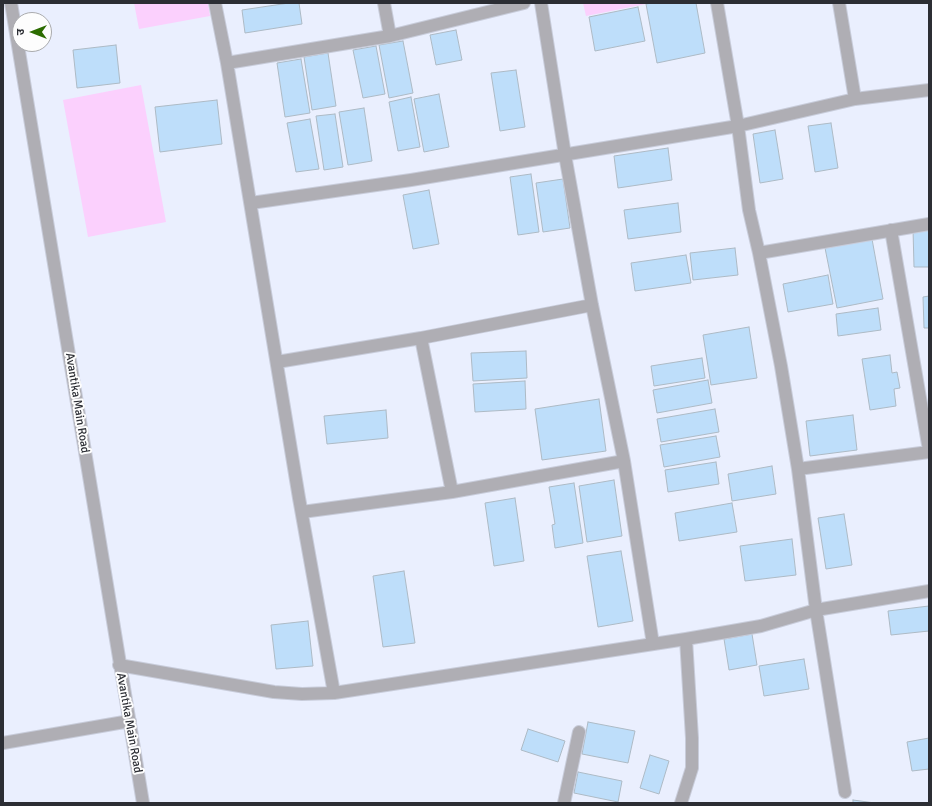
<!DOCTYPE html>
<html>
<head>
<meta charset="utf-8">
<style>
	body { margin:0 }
	#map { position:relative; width:932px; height:806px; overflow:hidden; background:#eaeffe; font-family:Signika,"Noto Sans Devanagari",sans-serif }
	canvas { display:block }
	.frame { position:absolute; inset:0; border:4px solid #2c2e34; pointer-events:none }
	.north { position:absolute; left:12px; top:12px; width:40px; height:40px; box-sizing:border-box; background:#fdfdfd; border:1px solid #a9aaad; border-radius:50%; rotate:270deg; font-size:11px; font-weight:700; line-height:16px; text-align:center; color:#2c2e34 }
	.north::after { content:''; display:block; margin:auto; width:14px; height:18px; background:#2c6c00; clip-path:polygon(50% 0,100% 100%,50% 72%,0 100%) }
</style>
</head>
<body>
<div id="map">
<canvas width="932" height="806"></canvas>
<div class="frame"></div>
<div class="north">उ</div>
</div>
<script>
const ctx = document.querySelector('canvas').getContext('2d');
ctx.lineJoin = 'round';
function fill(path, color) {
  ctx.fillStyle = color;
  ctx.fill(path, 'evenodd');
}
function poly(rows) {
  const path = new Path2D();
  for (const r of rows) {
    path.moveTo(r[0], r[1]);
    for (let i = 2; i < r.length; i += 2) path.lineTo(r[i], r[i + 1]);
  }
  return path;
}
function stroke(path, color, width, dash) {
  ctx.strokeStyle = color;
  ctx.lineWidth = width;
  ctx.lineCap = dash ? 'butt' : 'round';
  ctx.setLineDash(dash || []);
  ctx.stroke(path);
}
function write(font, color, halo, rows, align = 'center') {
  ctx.font = font + ' Signika,sans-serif';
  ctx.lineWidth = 4;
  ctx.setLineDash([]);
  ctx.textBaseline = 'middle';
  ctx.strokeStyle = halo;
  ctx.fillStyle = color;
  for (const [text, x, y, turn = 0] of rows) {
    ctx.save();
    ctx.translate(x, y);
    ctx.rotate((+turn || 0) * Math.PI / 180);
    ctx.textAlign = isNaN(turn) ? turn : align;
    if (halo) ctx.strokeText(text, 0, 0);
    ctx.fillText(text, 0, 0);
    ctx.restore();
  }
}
fill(poly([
	[134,3,208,3,210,16,139,29],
	[583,3,651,3,586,16],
	[141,85,166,222,88,237,63,100]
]), '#fbd0fd');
const building = poly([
	[289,3,299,3,302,24,245,33,242,10,289,3],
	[652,3,696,3,705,53,657,63,646,4,652,3],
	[638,7,645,41,595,51,589,17,638,7],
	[456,30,462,60,436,65,430,35,456,30],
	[403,41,413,93,389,98,379,45,403,41],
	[116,45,120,83,77,88,73,50,116,45],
	[376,46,385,94,363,98,353,50,376,46],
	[328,53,336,106,312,110,304,57,328,53],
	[301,59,310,113,285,117,277,63,301,59],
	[516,70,525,127,500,131,491,73,516,70],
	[439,94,449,147,424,152,414,99,439,94],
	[411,97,420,147,398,151,389,102,411,97],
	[217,100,222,144,160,152,155,107,217,100],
	[364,108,372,161,348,165,339,112,364,108],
	[335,114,343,167,324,170,316,116,335,114],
	[310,119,319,169,296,172,287,123,310,119],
	[831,123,838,168,815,172,808,126,831,123],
	[775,130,783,179,760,183,753,134,775,130],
	[668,148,672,180,618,188,614,156,668,148],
	[531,174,539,232,518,235,510,177,531,174],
	[563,179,570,228,543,232,536,183,563,179],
	[429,190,439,244,413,249,403,195,429,190],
	[678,203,681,232,628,239,624,210,678,203],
	[913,229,929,229,929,267,914,267,913,229],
	[872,239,883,299,837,308,825,248,872,239],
	[735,248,738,275,693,280,690,253,735,248],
	[686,255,691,283,635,291,631,263,686,255],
	[828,275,833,304,788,312,783,284,828,275],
	[929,296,929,328,924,328,923,297,929,296],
	[878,308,881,330,838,336,836,314,878,308],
	[749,327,757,378,711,385,703,335,749,327],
	[526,351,527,378,473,381,471,353,526,351],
	[890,355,892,373,897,372,900,388,894,389,896,406,870,410,862,359,890,355],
	[702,358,705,378,654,386,651,366,702,358],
	[708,380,712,403,657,413,653,390,708,380],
	[525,381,526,409,475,412,473,384,525,381],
	[599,399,606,451,542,460,535,409,599,399],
	[715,409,719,432,661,442,657,419,715,409],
	[386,410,388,438,327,444,324,416,386,410],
	[853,415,857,450,810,456,806,421,853,415],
	[716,436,720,457,664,467,660,445,716,436],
	[716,462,719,484,668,492,665,470,716,462],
	[772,466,776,494,732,501,728,474,772,466],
	[614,480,622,536,587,542,579,486,614,480],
	[574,483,583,543,555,548,552,525,555,524,549,487,574,483],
	[515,498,524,561,494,566,485,503,515,498],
	[732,503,737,532,679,541,675,513,732,503],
	[844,514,852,565,826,569,818,518,844,514],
	[792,539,796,575,745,581,740,546,792,539],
	[621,551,633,621,598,627,587,556,621,551],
	[404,571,415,643,383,647,373,576,404,571],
	[929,606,929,631,891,635,888,611,929,606],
	[308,621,313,666,276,669,271,625,308,621],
	[752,634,757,665,729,670,724,639,752,634],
	[804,659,809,689,764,696,759,666,804,659],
	[588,722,635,731,628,763,582,754,588,722],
	[528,729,565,741,558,762,521,750,528,729],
	[929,738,929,769,912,771,907,742,929,738],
	[650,755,669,761,659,794,640,788,650,755],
	[578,772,622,781,618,802,574,793,578,772],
	[853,800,875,803,853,803,853,800]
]);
fill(building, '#bedefa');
stroke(building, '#adbac5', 1);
const street = poly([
	[11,3,143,803],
	[215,3,227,63,299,498,334,693],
	[384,3,390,36],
	[541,3,565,155,592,305,624,461,653,644],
	[717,3,738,126,749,210,759,253,781,366,798,469,816,610,845,792],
	[839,3,855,99],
	[227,63,390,36,524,3],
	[251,203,411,180,738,126,855,99,929,90],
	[891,230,929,450],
	[759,253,929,224],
	[421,338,452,492],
	[277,362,421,338,592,305],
	[798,469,929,452],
	[302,512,452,492,624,461],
	[119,665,274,692,302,694,334,693,686,639,761,626,816,610,929,591],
	[3,743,130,721],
	[564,803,579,732],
	[681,803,692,768,692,738,686,639]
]);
stroke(street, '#c8ccda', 14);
stroke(street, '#afaeb4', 12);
write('12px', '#2c2e34', '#fdfdfd', [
	["Avantika Main Road",77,403,81],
	["Avantika Main Road",129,723,80]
]);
</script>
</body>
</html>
